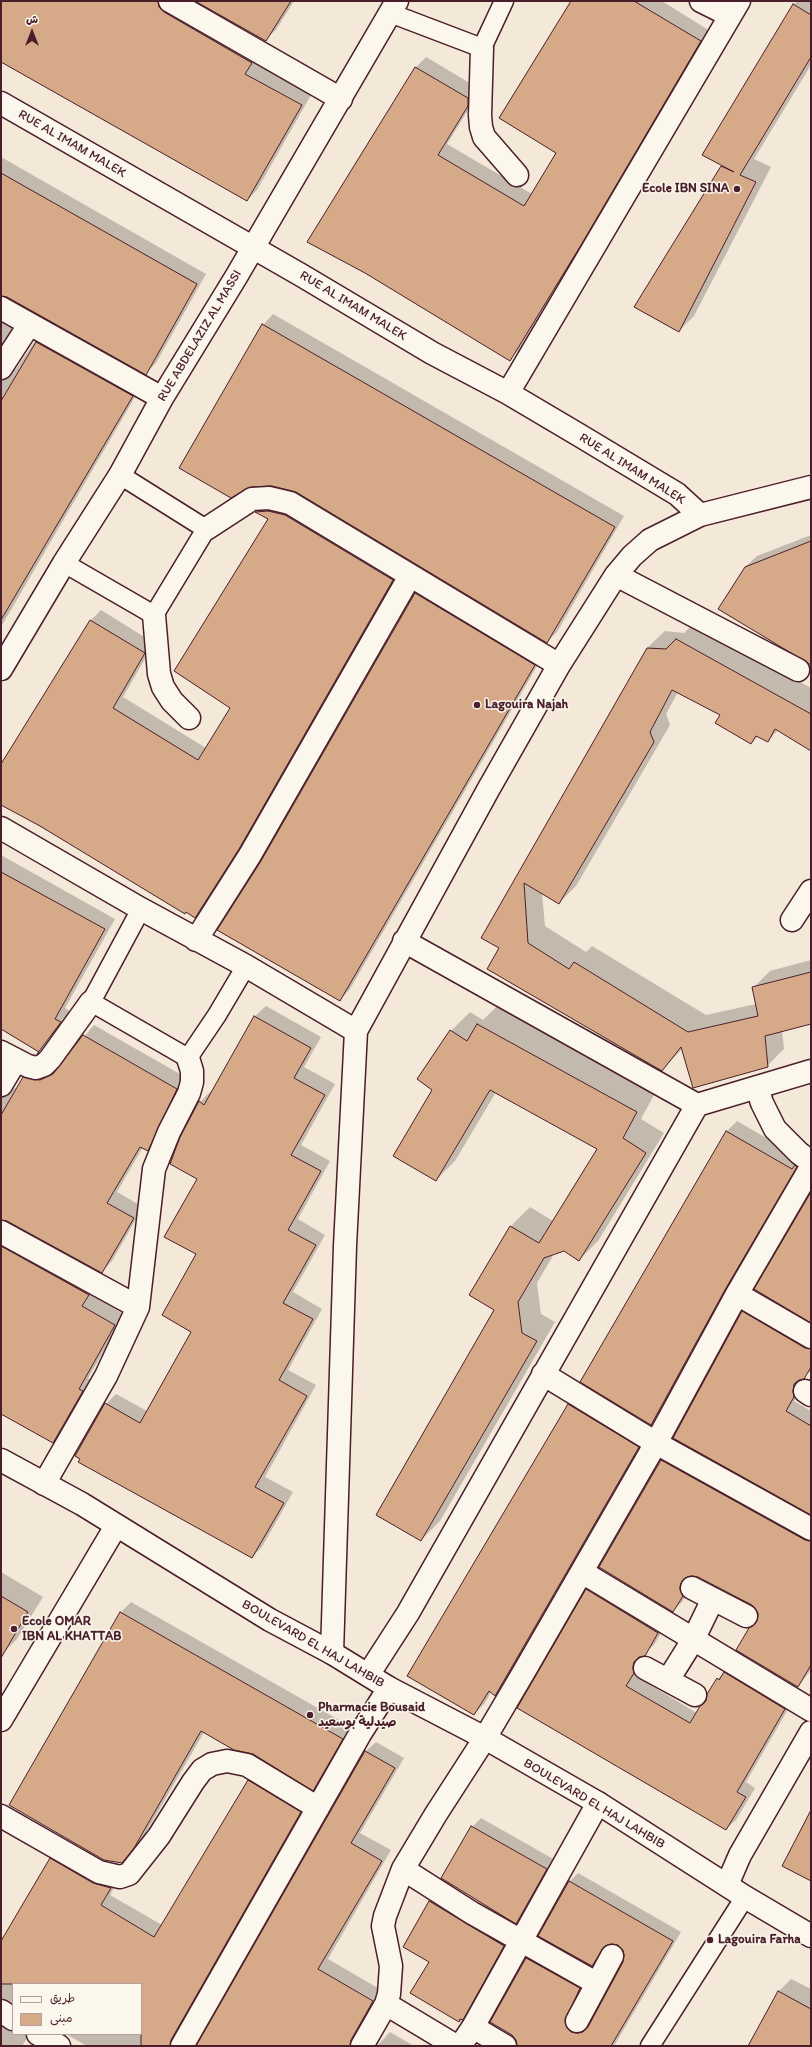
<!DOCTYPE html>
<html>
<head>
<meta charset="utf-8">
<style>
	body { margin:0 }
	#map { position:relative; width:812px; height:2047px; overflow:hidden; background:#f4e8d8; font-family:Itim,"Playpen Sans Arabic",sans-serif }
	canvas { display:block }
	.frame { position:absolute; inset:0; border:2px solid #4a1f2b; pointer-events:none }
	.legend { position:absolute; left:12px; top:1983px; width:130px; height:52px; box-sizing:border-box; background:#fbf7ec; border:1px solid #b4a19f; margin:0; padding:5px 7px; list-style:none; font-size:12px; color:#4a1f2b }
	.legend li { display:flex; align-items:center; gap:8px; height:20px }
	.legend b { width:20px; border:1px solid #b4a19f }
	.north { position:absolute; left:12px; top:12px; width:40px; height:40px; -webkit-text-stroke:3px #fbf7ec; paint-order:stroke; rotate:0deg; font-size:11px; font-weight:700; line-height:16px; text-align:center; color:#4a1f2b }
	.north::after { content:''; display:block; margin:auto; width:14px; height:18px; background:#4a1f2b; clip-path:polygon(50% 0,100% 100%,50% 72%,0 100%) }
</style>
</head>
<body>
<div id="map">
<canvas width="812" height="2047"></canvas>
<div class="frame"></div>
<ul class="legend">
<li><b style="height:5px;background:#fbf7ec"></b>طريق</li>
<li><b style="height:11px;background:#d6aa88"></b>مبنى</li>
</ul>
<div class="north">ش</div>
</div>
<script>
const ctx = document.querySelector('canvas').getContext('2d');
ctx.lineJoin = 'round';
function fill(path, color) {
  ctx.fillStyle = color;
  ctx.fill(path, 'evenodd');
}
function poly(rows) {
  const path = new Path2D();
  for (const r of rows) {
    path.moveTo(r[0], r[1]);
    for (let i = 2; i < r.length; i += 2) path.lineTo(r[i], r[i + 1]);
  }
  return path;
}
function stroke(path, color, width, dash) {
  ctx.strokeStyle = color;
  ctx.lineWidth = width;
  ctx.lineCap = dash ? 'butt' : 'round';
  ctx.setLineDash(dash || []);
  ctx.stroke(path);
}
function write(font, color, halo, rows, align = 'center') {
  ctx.font = font + ' Itim,"Playpen Sans Arabic",sans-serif';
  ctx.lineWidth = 3;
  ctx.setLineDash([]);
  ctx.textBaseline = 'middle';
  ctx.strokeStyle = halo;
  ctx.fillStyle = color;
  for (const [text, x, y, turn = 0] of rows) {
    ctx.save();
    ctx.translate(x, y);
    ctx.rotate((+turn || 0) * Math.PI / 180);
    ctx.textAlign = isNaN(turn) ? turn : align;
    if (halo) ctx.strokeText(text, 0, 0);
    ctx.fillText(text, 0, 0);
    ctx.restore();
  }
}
fill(poly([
	[1,1,173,1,262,52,255,63,311,95,257,190,247,200,1,61],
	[197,1,294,1,276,30,265,40],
	[572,1,662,1,710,31,591,233,520,349,510,359,395,290,308,241,416,67,426,57,478,88,478,94,447,144,532,194,558,152],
	[797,1,811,1,811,65,754,159,771,167,694,316,679,331,722,167,793,5],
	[1,157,206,274,156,363,146,373,7,296,1,295],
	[1,305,21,318,1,349],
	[273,314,624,516,557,632,547,642,297,491,272,485,251,486,263,325],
	[45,331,142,385,1,627,1,364,12,371,16,369,35,341],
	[266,502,403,569,249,837,206,906,195,916,1,804,1,766,90,621,101,610,154,643,123,697,206,748,231,707,269,519,257,512],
	[811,535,811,663,745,567,757,556],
	[426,583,544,654,350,989,340,1000,262,862,416,593],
	[694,623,811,688,811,749,778,730,768,741,758,736,751,743,721,714,678,692,666,714,670,725,576,886,559,903,542,893,545,926,586,952,592,946,706,1015,756,1004,753,988,770,971,811,960,811,1023,782,1030,784,1049,767,1066,683,1048,662,1070,500,948,482,938,647,648,665,631,684,633],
	[1,855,115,919,65,1008,71,1012,39,1051,1,1028],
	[266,1006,321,1037,304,1067,335,1084,301,1145,330,1161,298,1219,325,1235,293,1292,322,1309,288,1370,316,1385,265,1477,293,1492,262,1547,252,1557,106,1404,116,1394,147,1411,192,1331,197,1254,200,1102,210,1092,212,1093,255,1016],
	[497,1006,655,1093,641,1119,664,1133,598,1241,579,1260,564,1250,554,1254,537,1283,541,1314,555,1322,440,1521,421,1540,496,1309,470,1295,511,1226,530,1207,553,1221,598,1148,496,1092,455,1161,436,1180,434,1090,418,1079,451,1031,470,1012,483,1020],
	[94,1025,187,1078,158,1140,147,1150,143,1147,117,1192,143,1207,112,1261,102,1272,7,1220,1,1219,1,1090,5,1092,18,1087,24,1078,34,1068,51,1070,60,1066],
	[737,1121,803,1159,806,1156,661,1414,651,1424,582,1382,727,1131],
	[1,1228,99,1284,92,1296,125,1315,88,1378,92,1381,63,1432,53,1442,1,1412],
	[752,1302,811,1337,811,1371,802,1378,803,1386,794,1401,811,1411,811,1514,743,1312],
	[579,1394,649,1437,506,1684,495,1694,491,1692,485,1703,474,1714,569,1404],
	[671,1451,811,1529,811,1670,798,1686,758,1620,759,1612,752,1604,698,1576,689,1575,689,1579,692,1586,682,1602,673,1611,661,1460],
	[1,1572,43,1597,17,1639,2,1654],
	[596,1580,667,1623,654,1645,642,1655,643,1663,635,1676,697,1713,707,1701,718,1679,727,1669,794,1699,746,1782,755,1788,736,1820,726,1829,518,1708,587,1590],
	[131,1602,353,1728,324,1779,313,1789,254,1753,204,1732,144,1836,119,1863,104,1859,10,1805,121,1612],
	[376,1742,404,1758,360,1833,391,1850,328,1959,383,1991,365,2046,198,2046,365,1752],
	[259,1771,310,1802,185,2046,87,2046,66,2034,141,2034,141,1984,13,1984,13,2003,1,1998,1,1942,51,1859,61,1849,120,1877,110,1895,162,1925,249,1781],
	[52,1858,98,1885,97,1886,52,1861],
	[481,1818,555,1860,525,1914,516,1922,442,1878,472,1827],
	[578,1873,681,1932,614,2046,518,2046,517,2039,491,2022,527,1958,536,1950,588,1979,586,2025,591,2024,624,1962,625,1955,624,1949,619,1944,609,1943,601,1956,592,1965,570,1881],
	[441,1891,514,1935,471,2011,461,2022,412,1993,430,1961,404,1946,430,1901],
	[791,1979,811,1989,811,2046,752,2046,779,1991],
	[1,2007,13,2017,13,2034,30,2034,22,2046,1,2046],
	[390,2032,414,2046,377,2046]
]), '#0003');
const building = poly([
	[1,1,158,1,159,7,164,12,252,63,245,74,302,105,247,201,1,62,1,1],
	[195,1,291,1,266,41,195,1],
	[571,1,634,1,701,41,581,245,510,361,365,273,307,242,415,67,468,98,468,106,438,155,524,206,556,153,499,118,571,1],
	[793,4,811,15,811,57,740,175,756,182,679,332,634,307,721,166,734,172,702,155,793,4],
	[1,173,197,284,146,375,7,297,1,296,1,173],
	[262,324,615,527,547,643,296,492,272,486,251,487,231,498,179,468,262,324],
	[36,342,133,396,1,620,1,401,36,342],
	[268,511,285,515,393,580,239,849,195,918,186,912,185,914,40,826,1,805,1,764,90,620,145,653,113,708,198,760,230,708,174,671,268,519,255,512,268,511],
	[811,541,811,665,718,609,745,567,811,541],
	[415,593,535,665,340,1001,217,930,261,861,415,593],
	[676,639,811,714,811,751,775,729,768,742,756,736,751,744,715,723,720,715,672,690,650,732,654,742,559,904,524,883,528,943,569,969,574,962,688,1032,758,1016,752,987,811,972,811,1024,765,1036,768,1067,693,1088,681,1047,662,1071,487,969,499,948,481,938,647,648,666,649,676,639],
	[1,872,105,929,55,1019,61,1022,37,1054,39,1052,1,1029,1,872],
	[254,1016,311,1048,294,1078,325,1095,291,1155,321,1171,288,1230,316,1245,283,1303,313,1319,279,1380,307,1396,255,1487,284,1503,252,1558,78,1462,80,1459,75,1456,105,1403,140,1423,191,1332,162,1315,196,1254,164,1237,197,1179,170,1164,180,1137,199,1101,204,1105,254,1016],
	[477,1024,637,1112,623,1138,646,1153,579,1261,564,1251,544,1258,518,1302,522,1333,537,1341,421,1541,376,1515,494,1310,469,1295,510,1226,539,1243,597,1149,490,1090,436,1181,393,1156,432,1090,417,1079,450,1030,467,1041,477,1024],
	[83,1035,177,1089,148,1151,140,1147,107,1203,134,1218,102,1273,7,1221,1,1220,1,1115,23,1077,40,1080,53,1074,83,1035],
	[726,1131,792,1169,795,1165,797,1167,726,1288,651,1425,580,1382,726,1131],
	[811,1192,811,1323,754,1289,811,1192],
	[1,1246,89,1295,82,1306,115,1325,79,1389,83,1391,53,1443,1,1414,1,1246],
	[742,1311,805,1348,811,1349,811,1367,804,1379,799,1380,794,1384,793,1391,794,1397,786,1411,811,1426,811,1515,673,1438,742,1311],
	[568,1404,639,1447,495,1696,489,1691,474,1715,407,1676,568,1404],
	[661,1460,805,1540,811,1541,811,1665,798,1687,736,1650,749,1628,757,1621,758,1613,752,1605,698,1577,691,1576,685,1578,681,1583,680,1589,683,1596,673,1612,599,1567,661,1460],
	[586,1589,658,1633,645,1656,639,1657,634,1662,633,1668,634,1673,626,1686,690,1723,700,1706,706,1701,707,1694,717,1678,719,1680,724,1672,785,1709,737,1792,746,1797,726,1830,517,1708,586,1589],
	[1,1596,28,1612,1,1658,1,1596],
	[120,1612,343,1739,313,1791,253,1754,234,1750,201,1731,134,1848,122,1863,104,1860,9,1805,120,1612],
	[365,1751,395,1768,351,1843,382,1861,318,1969,373,2001,351,2040,350,2046,196,2046,365,1751],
	[248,1780,301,1812,171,2040,170,2046,141,2046,141,1984,1,1984,1,1941,50,1858,93,1883,111,1888,101,1905,154,1937,248,1780],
	[811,1810,811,1881,782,1866,811,1810],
	[471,1826,547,1869,516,1924,441,1878,471,1826],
	[569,1881,673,1941,611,2046,517,2046,516,2040,512,2035,490,2022,526,1958,580,1988,565,2021,567,2028,571,2032,577,2033,583,2032,588,2027,623,1962,624,1955,623,1950,618,1945,611,1944,605,1946,592,1966,538,1936,569,1881],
	[429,1901,504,1946,463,2020,460,2019,459,2022,410,1993,429,1962,403,1947,429,1901],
	[778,1991,811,2009,811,2046,748,2046,778,1991]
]);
fill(building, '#d6aa88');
stroke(building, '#4a1f2b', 1);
const service = poly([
	[390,13,482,48,504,1],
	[64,563,154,615,206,529,120,475],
	[141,909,91,1002,188,1058,217,1015,246,966],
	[650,2046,745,1897]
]);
const minor = poly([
	[170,1,341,99],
	[701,1,729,15],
	[482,48,480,115,481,127,484,137,517,175],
	[1,103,301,275,432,353,508,393,579,435,677,494,700,515],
	[1,308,162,398],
	[1,368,29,325],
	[508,393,739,1],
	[206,529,252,499,269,498,290,503,559,665],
	[616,575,798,670],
	[154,615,159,674,163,687,172,701,189,718],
	[1,669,64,563,120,475,162,398,236,277,397,1],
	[1,828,141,909,246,966,356,1031],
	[792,920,811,891],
	[196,940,250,855,410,576],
	[404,941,697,1105,811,1071],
	[1,1052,28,1066,36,1068,44,1065,50,1059,91,1002],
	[1,1085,16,1060],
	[757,1087,762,1103,775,1129,799,1153,811,1162],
	[1,1232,138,1307],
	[737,1294,811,1337],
	[543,1374,656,1443,811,1529],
	[805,1391,811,1395],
	[44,1484,106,1376,138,1307,154,1169,169,1132,189,1093,192,1082,192,1071,188,1058],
	[582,1572,811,1710],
	[692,1588,746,1616],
	[332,1653,345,1246,356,1031,488,790,559,665,616,575,632,556,650,540,700,515,811,487],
	[645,1668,695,1695],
	[368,1675,408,1613,697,1105],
	[668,1680,693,1640,713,1599],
	[1,1720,116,1526],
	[1,1816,99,1872,120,1877,129,1874,159,1836,193,1782,202,1770,212,1764,227,1761,247,1765,318,1808],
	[403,1869,472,1913,596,1983],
	[727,1885,740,1855,811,1732],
	[386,2004,456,2046],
	[1,2011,13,2019],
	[577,2021,612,1956],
	[473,2027,598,1803],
	[38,2034,59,2046],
	[465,2039,473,2027,505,2046],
	[182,2046,360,1734,389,1688],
	[362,2046,386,2004,389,1994,391,1966,383,1926,385,1916,403,1869,436,1814,485,1738,525,1670,656,1443,737,1294,811,1167]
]);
const tertiary = poly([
	[1,1460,82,1504,270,1620,332,1653,389,1688,485,1738,598,1803,745,1897,811,1936]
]);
stroke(service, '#4a1f2b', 21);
stroke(minor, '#4a1f2b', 25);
stroke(tertiary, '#4a1f2b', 25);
stroke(service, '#fbf7ec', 18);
stroke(minor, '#fbf7ec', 22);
stroke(tertiary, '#fbf7ec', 22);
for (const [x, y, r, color] of [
	[737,189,4,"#4a1f2b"],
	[477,705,4,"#4a1f2b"],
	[14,1629,4,"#4a1f2b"],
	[310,1715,4,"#4a1f2b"],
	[710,1940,4,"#4a1f2b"]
]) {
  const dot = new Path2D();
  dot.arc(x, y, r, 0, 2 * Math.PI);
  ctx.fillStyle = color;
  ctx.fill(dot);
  stroke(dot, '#fbf7ec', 1.5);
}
write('13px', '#4a1f2b', '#fbf7ec', [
	["RUE AL IMAM MALEK",72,144,30],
	["RUE AL IMAM MALEK",353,306,31],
	["RUE ABDELAZIZ AL MASSI",200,336,-59],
	["RUE AL IMAM MALEK",632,469,32],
	["BOULEVARD EL HAJ LAHBIB",313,1644,30],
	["BOULEVARD EL HAJ LAHBIB",594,1804,31]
]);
write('bold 13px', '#4a1f2b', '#fbf7ec', [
	["Ecole IBN SINA",729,189,"right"],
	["Lagouira Najah",485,705],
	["Ecole OMAR",22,1622],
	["IBN AL KHATTAB",22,1637],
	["Pharmacie Bousaid",318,1708],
	["صيدلية بوسعيد",318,1723],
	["Lagouira Farha",718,1940]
], 'left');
</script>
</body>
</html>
